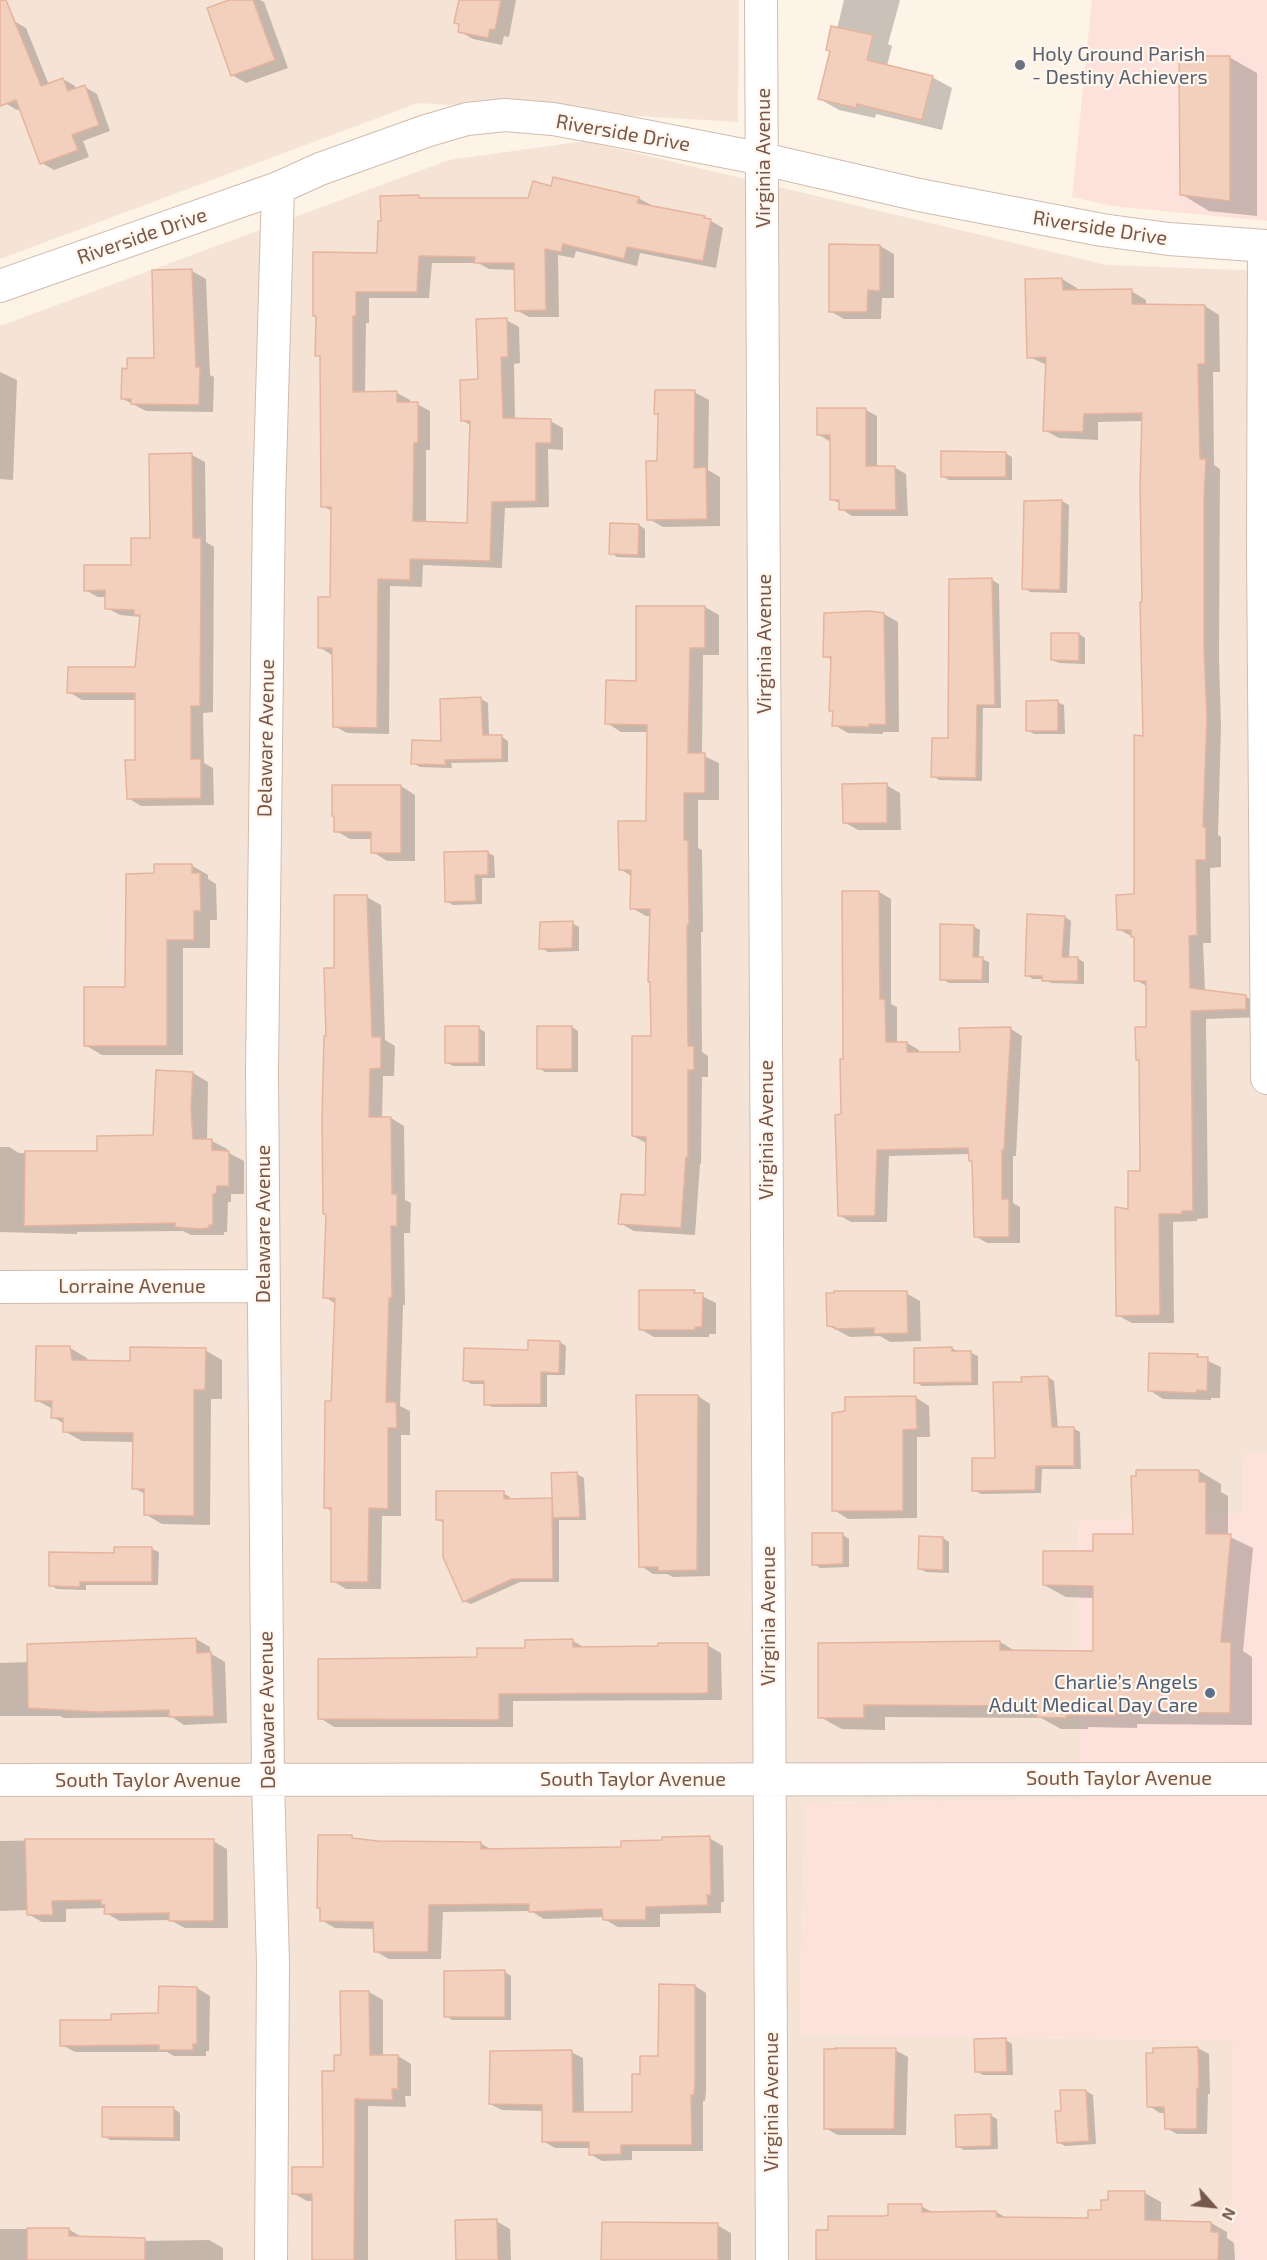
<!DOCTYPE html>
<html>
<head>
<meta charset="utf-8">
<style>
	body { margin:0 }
	#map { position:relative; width:1267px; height:2260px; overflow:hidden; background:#fdf3e7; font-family:"Exo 2",sans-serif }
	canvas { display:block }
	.north { position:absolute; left:1183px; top:2176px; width:60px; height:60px; -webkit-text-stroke:4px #fff7ee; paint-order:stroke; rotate:117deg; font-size:16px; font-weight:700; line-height:24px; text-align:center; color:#77574a }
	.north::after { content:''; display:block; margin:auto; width:21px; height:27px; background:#77574a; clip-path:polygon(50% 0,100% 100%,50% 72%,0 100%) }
</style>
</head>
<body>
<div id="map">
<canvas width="1267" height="2260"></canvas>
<div class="north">N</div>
</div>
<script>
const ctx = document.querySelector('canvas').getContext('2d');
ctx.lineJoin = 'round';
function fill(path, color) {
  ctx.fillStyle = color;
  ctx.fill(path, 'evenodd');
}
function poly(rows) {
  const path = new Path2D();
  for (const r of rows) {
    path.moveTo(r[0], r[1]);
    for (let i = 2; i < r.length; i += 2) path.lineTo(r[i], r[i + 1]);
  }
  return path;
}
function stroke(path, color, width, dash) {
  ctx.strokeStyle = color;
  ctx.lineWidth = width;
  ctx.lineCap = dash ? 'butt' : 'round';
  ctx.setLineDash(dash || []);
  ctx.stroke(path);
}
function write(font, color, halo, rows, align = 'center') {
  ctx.font = font + ' "Exo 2",sans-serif';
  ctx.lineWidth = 4.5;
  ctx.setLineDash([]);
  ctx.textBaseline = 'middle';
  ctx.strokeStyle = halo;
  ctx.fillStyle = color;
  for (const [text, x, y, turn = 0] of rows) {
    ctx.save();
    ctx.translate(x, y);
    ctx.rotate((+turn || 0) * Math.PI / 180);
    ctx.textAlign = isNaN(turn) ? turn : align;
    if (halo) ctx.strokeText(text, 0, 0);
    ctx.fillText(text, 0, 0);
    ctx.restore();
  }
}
fill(poly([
	[0,0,739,0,738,122,418,103,0,259],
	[585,141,1107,265,1267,271,1267,1454,1244,1455,1243,1514,1078,1522,1081,1799,805,1803,800,2034,1233,2040,1234,2260,0,2260,0,326,449,160]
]), '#f5e4d5');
fill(poly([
	[1092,0,1267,0,1267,221,1112,206,1072,197],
	[1267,1454,1267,2260,1234,2260,1233,2040,800,2034,805,1803,1080,1799,1078,1522,1243,1514,1244,1455]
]), '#fde2db');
fill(poly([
	[234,0,260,0,264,2,288,68,246,83,232,75],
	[460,0,516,0,509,37,504,36,502,45,473,39,459,31],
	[844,0,900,0,888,44,892,46,887,66,932,77,952,88,942,130,876,114,875,118,839,110,820,99],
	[14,21,26,28,49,85,63,79,75,86,76,90,85,87,97,94,110,131,83,141,89,157,54,170,42,163,21,109,17,110,5,103,0,88,0,27],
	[1229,57,1257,73,1257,216,1209,211,1181,194],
	[553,188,638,198,651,205,651,207,704,217,723,228,716,268,640,253,637,266,576,251,574,258,558,255,559,317,529,317,516,310,516,270,489,269,478,263,432,263,429,298,369,298,369,323,366,323,365,393,397,393,410,400,410,404,417,404,430,411,430,450,426,450,426,523,469,524,472,426,462,420,506,320,519,327,520,363,514,364,515,420,550,421,563,428,563,450,548,449,549,507,505,508,502,568,423,565,422,587,390,586,389,734,347,733,334,726,332,655,319,647,331,599,333,512,323,506,322,358,317,355,317,317,314,315,379,254,419,197,423,200,530,199],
	[831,246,880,246,894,254,894,298,882,298,881,319,844,319,830,311],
	[192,271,206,279,210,375,214,377,213,412,146,411,123,399,129,370,155,360],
	[1062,279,1077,288,1077,291,1131,291,1146,300,1146,306,1205,306,1219,315,1220,372,1213,372,1214,465,1220,469,1219,658,1221,726,1218,835,1221,837,1221,867,1210,868,1211,943,1203,943,1205,991,1246,997,1261,1005,1260,1017,1206,1019,1208,1218,1197,1219,1197,1221,1173,1222,1174,1323,1132,1323,1117,1315,1130,1210,1141,1172,1148,1028,1148,987,1136,980,1135,938,1118,929,1136,896,1144,737,1143,421,1098,422,1098,440,1059,438,1044,430,1047,365,1029,357],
	[0,372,17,380,13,480,0,479],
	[694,392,709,400,708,470,720,477,720,526,663,527,649,519,658,463,659,415,656,413],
	[866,410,877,416,877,467,894,467,906,474,908,516,852,516,841,509,841,504,831,499,831,442,819,435],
	[1005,453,1012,457,1012,480,949,480,942,476],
	[192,455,205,462,206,542,214,547,213,712,203,713,204,763,213,768,214,805,141,806,128,798,137,761,136,700,82,700,69,692,136,668,141,617,120,615,107,608,107,597,98,597,85,590,132,566,152,540],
	[1062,501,1069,505,1067,593,1030,592,1024,588,1026,503],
	[639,525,645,529,645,558,617,557,611,553],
	[992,580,999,584,1001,708,983,708,982,781,939,780,933,776,950,740],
	[705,607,719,615,719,655,703,655,702,755,719,763,719,800,698,800,698,848,702,850,703,932,701,932,702,1052,708,1056,708,1077,702,1077,701,1164,700,1164,695,1235,634,1231,620,1223,647,1197,648,1144,633,1136,653,1038,651,916,646,916,632,908,633,877,620,869,648,823,648,732,621,732,607,723,638,682],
	[884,614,898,622,899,732,883,732,883,734,848,733,834,725,834,713,830,710,832,660,825,656],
	[1079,634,1085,638,1085,664,1059,663,1052,660],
	[481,699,488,703,489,736,502,737,508,741,508,762,451,763,452,768,420,767,413,763,443,743],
	[1057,702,1064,705,1065,734,1034,734,1027,730],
	[886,785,900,793,901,830,858,830,844,822],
	[401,786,415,795,415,861,387,861,373,852,373,839,350,839,336,831],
	[487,852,494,856,495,878,482,878,482,904,453,905,446,901],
	[191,865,208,875,208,879,216,884,217,920,210,920,210,948,183,948,183,1055,102,1055,85,1045,126,988,156,875],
	[879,892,891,899,891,1004,897,1007,897,1044,907,1043,919,1050,919,1053,961,1053,1011,1029,1022,1036,1016,1156,1013,1156,1013,1203,1020,1207,1020,1243,987,1243,975,1236,974,1162,970,1160,970,1154,889,1156,887,1222,851,1222,839,1215,845,1060],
	[367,897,381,905,385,1040,395,1046,394,1076,383,1076,382,1119,391,1118,404,1126,405,1200,411,1203,410,1233,404,1233,405,1305,403,1305,400,1406,410,1411,410,1435,401,1435,401,1516,382,1516,381,1589,346,1589,333,1581,333,1512,326,1508,333,1402,336,1304,325,1297,328,1215,324,1213,328,1037,336,969],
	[1065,917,1071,921,1069,958,1077,958,1084,962,1084,984,1051,983,1043,979,1033,979,1026,975],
	[572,923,579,927,579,951,548,952,541,948],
	[973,926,980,930,979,958,989,962,989,983,949,983,942,979],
	[572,1027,578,1031,578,1072,545,1072,539,1068],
	[478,1028,485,1032,485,1066,453,1066,446,1062],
	[193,1073,208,1082,207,1141,212,1141,227,1149,227,1152,244,1161,244,1194,231,1194,231,1202,228,1202,227,1232,224,1232,224,1235,191,1235,183,1231,77,1232,77,1234,0,1232,0,1147,9,1147,19,1153,98,1153,154,1137],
	[694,1292,716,1303,716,1334,709,1334,709,1337,654,1337,640,1329],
	[906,1293,920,1301,921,1341,890,1342,880,1336,850,1337,829,1326],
	[560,1342,566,1346,565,1375,547,1375,547,1407,492,1407,486,1404,486,1384,471,1384,465,1380,529,1351],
	[70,1348,87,1358,88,1362,132,1363,205,1350,222,1360,222,1399,211,1399,210,1525,162,1524,145,1514,145,1494,134,1488,134,1442,82,1441,64,1431,65,1424,53,1417,53,1409,36,1400],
	[952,1348,960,1353,971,1353,978,1356,978,1385,922,1386,916,1382],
	[1197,1356,1221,1367,1220,1398,1211,1398,1211,1400,1163,1399,1149,1390],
	[1048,1377,1054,1381,1058,1429,1073,1428,1080,1432,1081,1469,1042,1469,1041,1493,981,1494,974,1490,996,1460,1023,1383],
	[698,1396,710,1404,710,1576,673,1577,667,1574,653,1574,641,1566],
	[915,1397,929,1406,930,1437,917,1437,917,1518,848,1519,834,1510,847,1412],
	[1199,1471,1221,1484,1221,1492,1228,1496,1228,1536,1253,1548,1243,1651,1252,1657,1252,1725,1137,1724,1137,1728,1088,1727,1088,1729,1061,1729,1041,1718,885,1717,885,1730,842,1729,820,1717,1000,1642,1017,1652,1094,1652,1094,1598,1066,1597,1044,1585,1094,1553,1134,1536],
	[577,1474,584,1478,586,1520,559,1520,559,1582,520,1582,471,1604,464,1601,444,1523,437,1519,503,1493,510,1497,510,1500,554,1500],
	[843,1535,849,1539,849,1567,820,1568,814,1564],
	[943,1538,949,1542,949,1573,926,1572,920,1569],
	[152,1549,159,1552,158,1585,86,1585,86,1590,57,1589,50,1585,116,1555],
	[196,1639,210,1647,210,1653,225,1662,227,1723,184,1725,172,1717,64,1718,60,1716,0,1716,0,1663,29,1662],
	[573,1641,585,1648,659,1648,707,1645,721,1653,722,1700,513,1701,513,1727,334,1727,320,1718,479,1658],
	[351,1837,357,1840,378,1842,480,1843,492,1850,623,1849,709,1838,723,1846,724,1902,721,1902,721,1913,660,1914,660,1927,618,1927,604,1919,604,1917,544,1919,531,1911,443,1912,441,1959,389,1959,375,1951,375,1929,335,1928,321,1920,322,1909,318,1907],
	[64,1840,213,1841,227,1849,228,1928,185,1928,170,1920,120,1921,106,1913,106,1908,66,1909,66,1922,42,1922,28,1914,28,1910,0,1911,0,1841],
	[505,1972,511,1976,511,2020,452,2020,446,2016],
	[695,1986,706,1993,706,2091,705,2101,703,2101,703,2151,632,2151,632,2160,602,2161,590,2154,590,2148,555,2148,543,2141,543,2111,502,2110,490,2104,571,2052,583,2058,584,2114,633,2114,641,2076,660,2058],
	[197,1988,210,1996,209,2051,206,2051,206,2056,174,2056,167,2052,75,2052,62,2045,112,2022,160,2015],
	[341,1992,369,1992,383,2000,383,2056,398,2056,411,2064,411,2096,405,2096,406,2107,368,2106,368,2260,314,2260,314,2201,307,2201,293,2193,324,2168,335,2073,342,2056],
	[1006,2040,1012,2044,1013,2075,983,2075,976,2071],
	[1198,2048,1209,2054,1210,2094,1208,2094,1207,2134,1177,2134,1166,2128,1166,2113,1160,2113,1149,2106],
	[895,2050,908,2057,906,2135,838,2135,825,2128],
	[1086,2091,1093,2095,1096,2144,1065,2146,1058,2142,1063,2112],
	[174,2109,180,2113,180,2141,110,2140,104,2136],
	[990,2115,997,2119,998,2149,964,2150,957,2146],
	[1110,2192,1145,2193,1161,2202,1161,2222,1211,2223,1227,2232,1227,2238,1234,2243,1235,2260,818,2260,830,2231,890,2216,921,2206,934,2213,996,2212,1007,2218,1089,2219,1103,2212,1110,2202],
	[496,2221,510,2229,511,2260,458,2260],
	[717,2225,731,2233,731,2260,603,2260],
	[0,2229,68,2229,82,2237,140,2241,209,2240,223,2248,223,2260,0,2260]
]), '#0003');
const building = poly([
	[0,0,6,0,41,86,63,78,68,91,85,85,99,125,72,135,78,150,40,164,16,100,0,106,0,0],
	[229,0,253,0,275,60,231,76,207,8,229,0],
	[459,0,501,0,495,30,490,29,488,38,458,32,459,24,454,23,459,0],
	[831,26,873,35,867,60,933,76,922,120,857,104,856,108,818,99,830,51,826,50,831,26],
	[1179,56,1230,56,1230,201,1180,195,1179,56],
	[553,177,639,197,637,203,705,216,704,218,711,219,703,261,627,247,624,259,563,244,561,252,545,249,546,310,515,311,514,263,474,263,475,257,419,256,417,292,356,292,356,316,353,316,353,392,397,391,397,402,418,402,418,443,414,443,413,521,467,523,470,421,461,421,460,380,478,379,476,319,507,318,508,357,501,357,503,418,551,419,551,443,536,443,536,501,492,502,490,561,410,559,410,580,378,579,377,728,333,727,332,648,318,648,318,597,330,597,331,507,321,507,320,356,315,356,316,316,313,316,313,252,377,253,378,221,381,221,380,196,419,195,419,198,528,198,533,181,551,186,553,177],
	[829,244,880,245,880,291,868,290,867,312,829,312,829,244],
	[192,269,196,367,200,367,199,405,131,404,131,399,121,399,122,368,127,369,127,358,154,358,152,270,192,269],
	[1062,278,1063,290,1132,289,1132,304,1205,305,1205,364,1198,364,1200,459,1206,459,1204,499,1204,649,1207,717,1203,827,1206,827,1206,860,1196,860,1197,935,1189,936,1190,988,1246,995,1246,1009,1191,1011,1193,1211,1182,1211,1182,1214,1159,1214,1160,1315,1116,1316,1115,1207,1128,1209,1128,1171,1140,1171,1139,1060,1136,1060,1135,1027,1146,1027,1146,981,1134,981,1134,937,1131,937,1131,930,1117,930,1116,895,1134,894,1134,735,1143,736,1140,602,1142,602,1140,487,1142,413,1084,414,1083,432,1043,431,1046,357,1027,358,1025,279,1062,278],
	[655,390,695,390,694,468,706,467,707,519,647,520,646,461,657,461,658,414,654,414,655,390],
	[817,408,866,408,866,466,895,466,896,510,839,510,839,500,830,500,830,435,817,435,817,408],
	[941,451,1006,452,1006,477,941,477,941,451],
	[192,453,193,538,201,538,201,574,200,706,191,706,191,759,201,759,201,798,127,799,125,760,135,760,135,693,67,693,68,667,135,667,140,615,134,615,134,610,105,609,105,590,84,591,84,565,131,565,131,538,150,538,149,454,192,453],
	[1062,500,1060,590,1022,589,1024,501,1062,500],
	[610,523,639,524,638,555,609,554,610,523],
	[992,578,995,705,977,705,976,778,931,777,932,738,948,738,949,579,992,578],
	[636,606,705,606,705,648,690,648,688,753,705,753,705,793,684,793,684,840,688,840,689,925,687,925,688,1046,694,1046,694,1070,688,1070,688,1157,686,1157,681,1228,618,1224,621,1194,645,1195,646,1137,632,1136,632,1036,651,1036,650,982,648,982,650,909,630,909,631,870,619,870,618,821,646,821,647,725,605,724,606,680,636,681,636,606],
	[870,611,884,613,886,725,869,724,869,727,832,726,833,711,829,711,831,657,823,657,824,613,870,611],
	[1051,633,1079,633,1079,661,1051,660,1051,633],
	[481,697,483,735,502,735,502,759,445,760,446,765,411,764,412,740,441,741,440,699,481,697],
	[1058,700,1058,731,1026,731,1026,701,1058,700],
	[887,783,887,823,843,823,842,784,887,783],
	[332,785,401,785,401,853,371,853,371,832,334,832,334,816,332,816,332,785],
	[488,851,488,875,475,875,476,901,445,902,444,852,488,851],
	[154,864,192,864,192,873,200,873,201,911,194,911,194,940,167,940,167,1046,84,1046,84,987,125,987,126,874,154,873,154,864],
	[842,891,879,891,880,999,885,999,886,1042,907,1042,907,1052,960,1052,959,1028,1011,1027,1004,1150,1002,1150,1002,1199,1009,1199,1009,1237,974,1237,972,1161,969,1161,968,1148,877,1150,875,1216,838,1216,835,1115,841,1114,840,1059,843,1059,842,891],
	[334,895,367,895,372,1037,381,1037,381,1068,370,1069,369,1117,391,1117,392,1194,397,1194,397,1226,391,1226,392,1298,389,1298,386,1402,396,1402,397,1428,388,1428,388,1509,369,1508,368,1582,331,1582,331,1508,324,1508,325,1401,331,1401,335,1298,323,1298,326,1214,323,1214,322,1118,324,1036,326,1036,324,968,334,968,334,895],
	[1027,914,1065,916,1062,957,1078,957,1078,981,1042,981,1042,976,1025,976,1027,914],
	[573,921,572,948,539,949,540,922,573,921],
	[940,924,974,925,973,957,983,957,982,980,940,980,940,924],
	[445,1026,479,1026,479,1063,445,1063,445,1026],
	[537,1026,572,1026,572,1069,537,1069,537,1026],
	[156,1070,193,1072,191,1108,193,1139,212,1139,212,1150,229,1151,229,1186,217,1186,216,1194,213,1194,213,1225,209,1225,209,1228,198,1229,175,1227,175,1223,24,1226,25,1151,97,1151,97,1136,153,1135,156,1070],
	[639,1290,695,1290,694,1293,703,1293,702,1327,695,1327,695,1330,639,1330,639,1290],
	[834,1291,907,1291,908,1333,874,1334,874,1328,835,1329,835,1327,827,1326,826,1293,834,1293,834,1291],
	[528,1340,560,1341,559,1373,541,1372,541,1404,484,1405,484,1381,463,1381,464,1348,528,1350,528,1340],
	[36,1346,70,1346,72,1360,130,1361,130,1347,206,1348,205,1390,194,1390,194,1516,144,1515,144,1489,132,1489,133,1433,63,1432,63,1418,51,1418,52,1401,35,1401,36,1346],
	[952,1347,952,1351,971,1351,972,1382,914,1383,914,1348,952,1347],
	[1149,1353,1198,1354,1197,1357,1208,1357,1207,1391,1197,1390,1197,1393,1148,1391,1149,1353],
	[1048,1376,1052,1427,1074,1427,1074,1466,1036,1466,1035,1490,972,1491,972,1458,995,1458,993,1382,1022,1382,1021,1377,1048,1376],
	[636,1395,698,1395,697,1570,658,1571,658,1567,639,1567,636,1395],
	[916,1396,917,1429,903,1430,903,1511,832,1511,832,1413,845,1411,845,1397,916,1396],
	[1136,1470,1199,1470,1199,1482,1206,1482,1206,1534,1231,1534,1221,1642,1231,1642,1230,1713,1115,1712,1115,1716,1066,1715,1066,1718,1037,1717,1037,1706,1030,1706,864,1705,864,1718,818,1718,818,1643,1000,1641,1000,1650,1093,1651,1093,1586,1043,1585,1043,1551,1093,1551,1093,1534,1133,1534,1131,1476,1136,1476,1136,1470],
	[577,1472,580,1517,553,1518,551,1473,577,1472],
	[436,1491,504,1491,504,1499,552,1498,553,1579,512,1579,463,1602,443,1557,443,1520,436,1520,436,1491],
	[812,1533,843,1533,843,1564,812,1565,812,1533],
	[919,1536,943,1537,943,1570,918,1569,919,1536],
	[114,1547,152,1547,152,1582,80,1582,80,1587,49,1586,49,1552,114,1553,114,1547],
	[196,1638,197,1653,211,1652,214,1716,169,1717,169,1710,97,1712,28,1708,27,1644,196,1638],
	[573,1639,573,1647,658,1646,658,1643,708,1643,708,1693,499,1694,499,1720,318,1719,318,1659,477,1657,477,1648,525,1648,525,1640,573,1639],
	[318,1835,352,1835,352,1838,378,1841,481,1842,481,1849,621,1847,621,1841,662,1840,662,1837,710,1836,711,1895,707,1895,708,1905,646,1907,646,1920,603,1920,602,1909,529,1912,529,1904,429,1905,428,1952,374,1952,373,1922,320,1921,320,1908,317,1908,318,1835],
	[25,1839,214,1839,214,1921,169,1921,169,1913,104,1914,105,1905,101,1905,101,1900,52,1901,53,1915,27,1915,25,1839],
	[505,1970,505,2017,444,2017,444,1971,505,1970],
	[659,1984,695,1985,695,2084,694,2095,691,2095,692,2145,621,2145,621,2154,589,2155,589,2142,542,2142,542,2105,489,2104,490,2051,572,2050,573,2112,632,2112,632,2074,640,2074,640,2056,658,2056,659,1984],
	[159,1986,197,1987,197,2044,193,2044,193,2050,159,2050,159,2045,60,2046,60,2020,111,2020,111,2014,158,2013,159,1986],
	[340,1991,369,1991,370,2055,398,2055,398,2089,392,2089,393,2100,355,2099,354,2260,312,2260,312,2194,292,2194,292,2167,323,2167,322,2071,334,2071,334,2055,341,2055,340,1991],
	[1006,2038,1007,2072,975,2072,974,2039,1006,2038],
	[1198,2047,1199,2088,1197,2088,1197,2129,1165,2129,1164,2107,1147,2107,1146,2053,1153,2053,1153,2048,1198,2047],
	[835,2048,896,2048,894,2129,824,2129,824,2049,836,2049,835,2048],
	[1060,2090,1086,2090,1089,2141,1057,2143,1055,2111,1061,2111,1060,2090],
	[102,2107,174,2107,174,2138,102,2137,102,2107],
	[991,2114,991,2146,956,2147,955,2115,991,2114],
	[1108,2191,1145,2191,1145,2220,1211,2222,1211,2232,1219,2232,1218,2260,816,2260,816,2230,828,2230,828,2216,884,2216,888,2215,888,2204,922,2204,922,2212,996,2211,997,2217,1088,2218,1088,2210,1101,2210,1101,2200,1108,2200,1108,2191],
	[497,2219,498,2260,456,2260,455,2220,497,2219],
	[602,2222,718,2223,718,2260,601,2260,602,2222],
	[27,2228,69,2228,69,2236,145,2238,145,2260,27,2260,27,2228]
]);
fill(building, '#f3cfbe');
stroke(building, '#e6b49e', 1.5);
const minor = poly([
	[761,0,772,2260],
	[1264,246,1263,549,1267,1078],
	[0,286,278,188,320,169,426,131,467,119,505,115,553,119,609,129,763,159,919,195,1102,230,1169,239,1267,246],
	[0,1287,263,1286],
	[0,1780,1267,1779],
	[271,2260,273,1964,268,1780,262,1072,269,502,278,188]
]);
stroke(minor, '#d1bcaf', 34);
stroke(minor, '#fff', 32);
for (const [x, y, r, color] of [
	[1020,65,6,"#6b7280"],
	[1210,1693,6,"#5c6f8a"]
]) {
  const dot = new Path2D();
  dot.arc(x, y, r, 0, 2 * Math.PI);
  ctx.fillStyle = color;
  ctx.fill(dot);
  stroke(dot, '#fff7ee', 2);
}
write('20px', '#5b616d', '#fff7ee', [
	["Holy Ground Parish",1032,54],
	["- Destiny Achievers",1032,77]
], 'left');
write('20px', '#77574a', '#fff7ee', [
	["Riverside Drive",623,133,10],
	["Virginia Avenue",763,158,-90],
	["Riverside Drive",1100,228,9],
	["Riverside Drive",142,236,-19],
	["Virginia Avenue",764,644,-90],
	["Delaware Avenue",266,738,-89],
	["Virginia Avenue",766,1130,-90],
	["Delaware Avenue",263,1224,-90],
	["Lorraine Avenue",132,1286],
	["Virginia Avenue",768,1616,-90],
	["Delaware Avenue",267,1710,-91],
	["South Taylor Avenue",1119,1778],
	["South Taylor Avenue",633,1779],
	["South Taylor Avenue",148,1780],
	["Virginia Avenue",771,2102,-90]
]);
write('20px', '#4e5e75', '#fff7ee', [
	["Charlie’s Angels",1198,1682],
	["Adult Medical Day Care",1198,1705]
], 'right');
</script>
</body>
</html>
